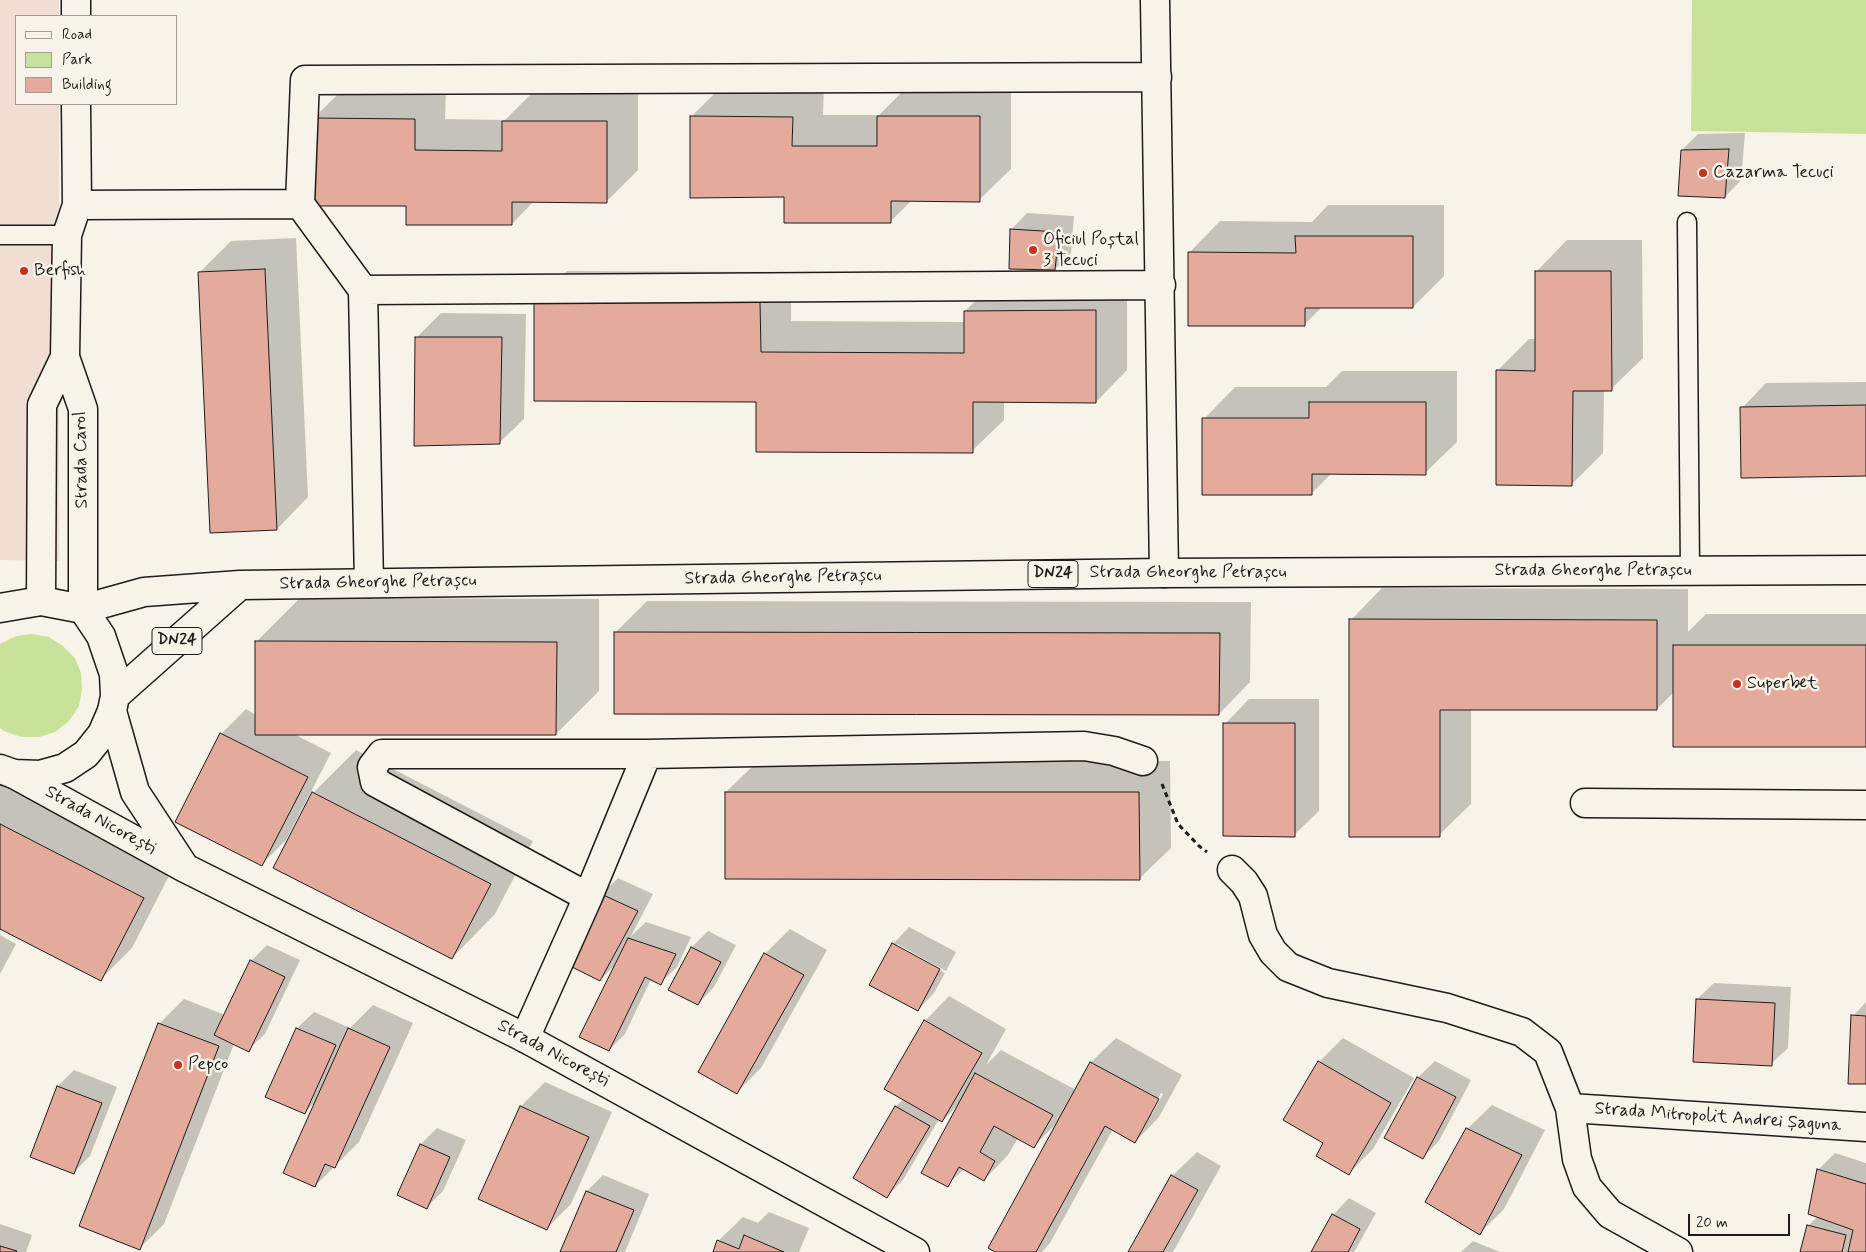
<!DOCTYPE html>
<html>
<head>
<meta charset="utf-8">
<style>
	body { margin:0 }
	#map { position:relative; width:1866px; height:1252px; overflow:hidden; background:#f7f3e8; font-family:Mynerve,sans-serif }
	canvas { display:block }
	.legend { position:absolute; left:15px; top:15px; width:162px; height:90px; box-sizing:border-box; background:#f7f3e8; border:1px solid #9f9d96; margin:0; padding:6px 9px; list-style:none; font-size:15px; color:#1c1c1c }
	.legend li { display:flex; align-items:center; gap:10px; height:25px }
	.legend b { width:25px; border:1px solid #9f9d96 }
	.scale { position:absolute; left:1688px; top:1214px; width:102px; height:22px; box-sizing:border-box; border:2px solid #1c1c1c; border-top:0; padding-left:6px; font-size:15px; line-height:18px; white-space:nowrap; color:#1c1c1c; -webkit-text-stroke:4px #f7f3e8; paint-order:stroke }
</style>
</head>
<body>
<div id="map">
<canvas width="1866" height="1252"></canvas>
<ul class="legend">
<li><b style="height:6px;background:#f7f3e8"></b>Road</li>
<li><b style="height:14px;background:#c9e299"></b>Park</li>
<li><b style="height:14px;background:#e4ab9d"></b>Building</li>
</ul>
<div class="scale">20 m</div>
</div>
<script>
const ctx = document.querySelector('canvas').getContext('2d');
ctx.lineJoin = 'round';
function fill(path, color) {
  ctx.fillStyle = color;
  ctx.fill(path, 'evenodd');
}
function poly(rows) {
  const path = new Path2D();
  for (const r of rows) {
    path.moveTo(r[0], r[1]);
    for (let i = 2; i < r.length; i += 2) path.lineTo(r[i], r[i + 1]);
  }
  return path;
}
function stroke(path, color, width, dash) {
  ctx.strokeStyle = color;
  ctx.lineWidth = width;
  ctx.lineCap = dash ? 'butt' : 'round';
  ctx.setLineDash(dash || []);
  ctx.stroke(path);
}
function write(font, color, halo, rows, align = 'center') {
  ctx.font = font + ' Mynerve,sans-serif';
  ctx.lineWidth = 5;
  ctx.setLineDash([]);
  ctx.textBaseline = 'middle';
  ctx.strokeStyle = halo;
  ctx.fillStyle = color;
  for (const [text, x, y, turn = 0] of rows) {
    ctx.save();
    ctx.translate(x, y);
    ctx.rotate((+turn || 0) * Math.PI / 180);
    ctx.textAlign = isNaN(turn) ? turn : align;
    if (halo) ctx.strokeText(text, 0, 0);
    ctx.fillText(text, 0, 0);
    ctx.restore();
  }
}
fill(poly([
	[0,0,59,0,59,16,16,16,16,104,59,104,59,561,0,560]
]), '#f1ddd2');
fill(poly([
	[1692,0,1866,0,1866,134,1691,131],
	[32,634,49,637,63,646,75,658,81,673,82,690,79,706,69,721,55,732,39,737,21,737,4,731,0,728,0,644,16,636]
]), '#c9e299');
fill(poly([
	[723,85,824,86,823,115,879,115,909,85,1011,85,1011,169,979,200,912,200,890,222,785,196,691,117],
	[345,87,446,88,445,119,505,120,535,90,638,90,638,170,607,201,534,201,512,224,408,205,313,119],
	[1745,133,1741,180,1725,197,1682,150,1698,134],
	[1328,205,1444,205,1444,276,1413,307,1322,307,1305,324,1189,253,1220,221,1312,222],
	[1027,213,1074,216,1071,253,1055,269,1011,230],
	[296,238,308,497,277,529,199,273,231,241],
	[1567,240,1642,240,1643,358,1611,389,1604,389,1603,453,1572,484,1497,371,1529,339,1536,339,1536,272],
	[567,271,791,272,791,321,965,322,965,311,997,280,1127,279,1127,370,1096,402,1004,401,1004,420,972,451,757,400,535,303],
	[441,313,526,314,524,419,499,443,417,337],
	[1342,371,1457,371,1457,442,1425,473,1332,473,1311,494,1204,419,1235,387,1326,387],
	[1866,382,1866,475,1742,408,1766,383],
	[1382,588,1688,589,1688,632,1706,614,1866,614,1866,746,1675,691,1657,709,1471,709,1471,804,1439,835,1351,620],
	[300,598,599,599,599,691,556,734,294,734,331,753,286,840,262,864,176,821,221,734,246,709,256,715,257,641],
	[647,601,1251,602,1250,682,1219,714,616,632],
	[1249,699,1319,699,1319,811,1294,835,1225,724],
	[356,750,533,841,495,914,452,958,313,793],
	[758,761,1170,761,1171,848,1139,879,726,792],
	[0,777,174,866,132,948,101,979,0,928],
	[618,878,653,894,631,936,646,922,691,937,677,967,660,983,651,979,625,1034,609,1050,616,964,600,980,602,894],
	[909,927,956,952,946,971,897,944,897,947,945,973,934,993,918,1010,893,944],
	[790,929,827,950,761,1068,737,1092,700,1071,765,954],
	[708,931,736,945,714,987,698,1004,670,990,692,947],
	[0,935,16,944,0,974],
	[267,945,300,960,265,1034,248,1050,234,1044,164,1224,140,1248,159,1024,184,999,225,1015,251,961],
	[1714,983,1791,987,1788,1048,1771,1064,1697,999],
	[949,996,1006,1029,986,1065,1001,1050,1076,1090,1091,1062,1116,1038,1182,1075,1159,1117,1135,1142,1113,1129,1050,1243,1042,1252,998,1252,1057,1123,1034,1146,1018,1138,1008,1155,984,1180,964,1169,947,1185,960,1103,942,1121,939,1119,903,1180,886,1197,854,1178,896,1106,904,1099,925,1021],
	[1161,1093,1163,1094,1152,1114,1149,1114],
	[1866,1002,1866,1083,1853,1016],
	[373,1005,413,1023,359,1142,315,1186,316,1101,304,1113,267,1096,297,1028,314,1012,350,1028],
	[1343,1038,1414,1078,1373,1149,1349,1173,1319,1062],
	[1435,1061,1471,1080,1439,1141,1422,1158,1386,1138,1418,1077],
	[74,1070,117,1087,90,1156,74,1172,58,1086],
	[545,1082,612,1112,571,1204,547,1228,521,1106],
	[1492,1105,1545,1130,1504,1209,1480,1233,1467,1129],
	[437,1128,466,1140,443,1191,427,1207,421,1144],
	[1197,1152,1221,1166,1173,1252,1130,1252,1172,1176],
	[1835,1153,1866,1163,1866,1252,1801,1252,1808,1226,1818,1216,1818,1170],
	[603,1175,649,1194,625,1252,562,1252,587,1191],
	[1349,1198,1376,1213,1354,1252,1312,1252,1333,1215],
	[769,1212,809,1228,799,1252,714,1252,718,1241,743,1217,758,1223],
	[0,1224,32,1235,26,1252,0,1252],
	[1473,1241,1500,1252,1461,1252]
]), '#0003');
const building = poly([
	[690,116,793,117,792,146,877,146,877,116,980,116,980,202,891,201,891,223,784,223,784,197,690,198,690,116],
	[312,118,415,119,415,150,502,151,502,121,607,121,607,203,512,202,512,225,406,225,406,206,312,206,312,118],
	[1729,149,1725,198,1678,196,1681,150,1729,149],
	[1010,229,1059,232,1055,270,1009,269,1010,229],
	[1295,236,1413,236,1413,308,1305,308,1305,326,1188,326,1188,252,1296,253,1295,236],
	[265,269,277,530,210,533,198,272,265,269],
	[1535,271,1611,271,1612,391,1573,391,1572,486,1496,485,1496,370,1535,371,1535,271],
	[534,302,760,302,761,352,964,353,964,311,1096,310,1096,403,973,402,973,453,756,452,756,402,534,401,534,302],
	[415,337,502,337,500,444,414,446,415,337],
	[1309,402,1426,402,1426,475,1312,474,1312,495,1202,495,1202,418,1309,418,1309,402],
	[1866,405,1866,476,1741,478,1740,407,1866,405],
	[1349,619,1657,620,1657,710,1440,710,1440,837,1349,837,1349,619],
	[614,632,1220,633,1219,715,614,714,614,632],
	[255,641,557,642,556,735,255,735,255,641],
	[1673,645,1866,645,1866,747,1673,747,1673,645],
	[1223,723,1295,723,1295,837,1223,836,1223,723],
	[220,733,308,777,262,866,175,822,220,733],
	[312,792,491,884,452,959,273,868,312,792],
	[725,792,1139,792,1140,880,725,879,725,792],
	[0,824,144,898,101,981,0,929,0,824],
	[601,894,638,911,600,981,564,963,601,894],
	[628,938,676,954,661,985,645,977,609,1051,579,1037,628,938],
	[892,943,940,969,918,1011,869,985,892,943],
	[691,947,721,962,698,1005,668,990,691,947],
	[764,953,804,975,737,1094,698,1072,764,953],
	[250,960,285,977,249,1052,214,1035,250,960],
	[1696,999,1775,1003,1772,1066,1693,1062,1696,999],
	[1851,1015,1866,1016,1866,1084,1848,1084,1851,1015],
	[924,1020,982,1053,942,1122,884,1089,924,1020],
	[158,1023,219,1046,140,1250,79,1226,158,1023],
	[296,1028,336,1045,305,1114,265,1097,296,1028],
	[348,1028,390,1047,335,1168,325,1164,315,1187,283,1173,348,1028],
	[1318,1061,1391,1103,1349,1175,1316,1156,1323,1143,1283,1120,1318,1061],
	[1090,1062,1159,1099,1135,1143,1105,1126,1036,1252,995,1252,988,1248,1090,1062],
	[975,1073,1053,1115,1034,1148,994,1126,980,1152,995,1161,984,1181,959,1167,948,1187,921,1173,975,1073],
	[1417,1077,1456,1097,1423,1159,1384,1138,1417,1077],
	[57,1086,102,1103,74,1174,30,1157,57,1086],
	[520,1106,589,1137,547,1230,478,1199,520,1106],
	[895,1106,930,1126,887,1198,853,1178,895,1106],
	[1466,1128,1522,1155,1480,1235,1425,1202,1466,1128],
	[420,1144,450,1157,427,1209,397,1195,420,1144],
	[1817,1169,1866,1184,1866,1252,1848,1252,1853,1230,1808,1214,1817,1169],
	[1171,1175,1198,1190,1163,1252,1128,1252,1171,1175],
	[586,1191,634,1210,616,1252,560,1252,586,1191],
	[1332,1214,1360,1229,1348,1252,1311,1252,1332,1214],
	[1807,1225,1846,1235,1842,1252,1800,1252,1807,1225],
	[744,1235,784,1252,713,1252,717,1240,739,1249,744,1235],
	[0,1246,17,1251,16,1252,0,1252,0,1246]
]);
fill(building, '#e4ab9d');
stroke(building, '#1c1c1c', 1);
const service = poly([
	[1687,222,1690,571],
	[0,235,67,235]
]);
const minor = poly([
	[76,0,76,16],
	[1155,0,1164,573],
	[76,104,77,205,67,235,65,357,83,409,83,609],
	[300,204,363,290],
	[77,205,300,204,305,80,1157,77],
	[369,583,363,290,1161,285],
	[41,601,42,405,65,357],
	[1585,803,1866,805],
	[1232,870,1244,882,1253,896,1263,935,1273,952,1288,967,1328,983,1447,1008,1522,1032,1548,1052,1570,1108,1577,1159,1587,1187,1610,1214,1678,1252],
	[588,897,375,782,372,767,382,754,647,754,1084,746,1114,751,1143,761],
	[525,1038,588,897,647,754],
	[1570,1108,1866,1127]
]);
const secondary = poly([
	[112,711,135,792,183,865],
	[14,774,185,868,525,1038,915,1252]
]);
const primary = poly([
	[0,608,41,601,83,609,101,636,114,674,115,696,112,711,102,734,86,754,65,768,40,775,14,774,0,769],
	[83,609,144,592,240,585,1164,573,1866,570],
	[115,696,240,585]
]);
stroke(service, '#1c1c1c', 21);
stroke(minor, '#1c1c1c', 31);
stroke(secondary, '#1c1c1c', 31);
stroke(primary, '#1c1c1c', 31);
stroke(poly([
	[1162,784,1178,824,1199,846,1207,852]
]), '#1c1c1c', 3, [5, 4]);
stroke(service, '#f7f3e8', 18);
stroke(minor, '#f7f3e8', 28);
stroke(secondary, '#f7f3e8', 28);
stroke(primary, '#f7f3e8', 28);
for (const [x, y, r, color] of [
	[1703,173,5,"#c8321e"],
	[1033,250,5,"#c8321e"],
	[24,271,5,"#c8321e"],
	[1737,684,5,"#c8321e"],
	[178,1065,5,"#c8321e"]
]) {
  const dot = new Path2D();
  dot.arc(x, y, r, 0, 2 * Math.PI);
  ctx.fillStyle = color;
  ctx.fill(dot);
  stroke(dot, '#f7f3e8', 2);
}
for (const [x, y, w] of [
	[1053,574,50],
	[177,641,50]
]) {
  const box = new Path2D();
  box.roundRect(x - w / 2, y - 13.5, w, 27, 4);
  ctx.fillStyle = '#f7f3e8';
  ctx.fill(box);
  stroke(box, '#1c1c1c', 1);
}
write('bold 16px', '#1c1c1c', null, [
	["DN24",1053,574],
	["DN24",177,641]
]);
write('18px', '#1c1c1c', '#f7f3e8', [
	["Cazarma Tecuci",1713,173],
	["Oficiul Poștal",1043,240],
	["3 Tecuci",1043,261],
	["Berfish",34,271],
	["Superbet",1747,684],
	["Pepco",188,1065]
], 'left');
write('18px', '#1c1c1c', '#f7f3e8', [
	["Strada Carol",82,460,-91],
	["Strada Gheorghe Petrașcu",1593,571],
	["Strada Gheorghe Petrașcu",1188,573],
	["Strada Gheorghe Petrașcu",783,578,-1],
	["Strada Gheorghe Petrașcu",378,583,-1],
	["Strada Nicorești",100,821,29],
	["Strada Nicorești",553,1054,28],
	["Strada Mitropolit Andrei Șaguna",1718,1118,4]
]);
</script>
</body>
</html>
